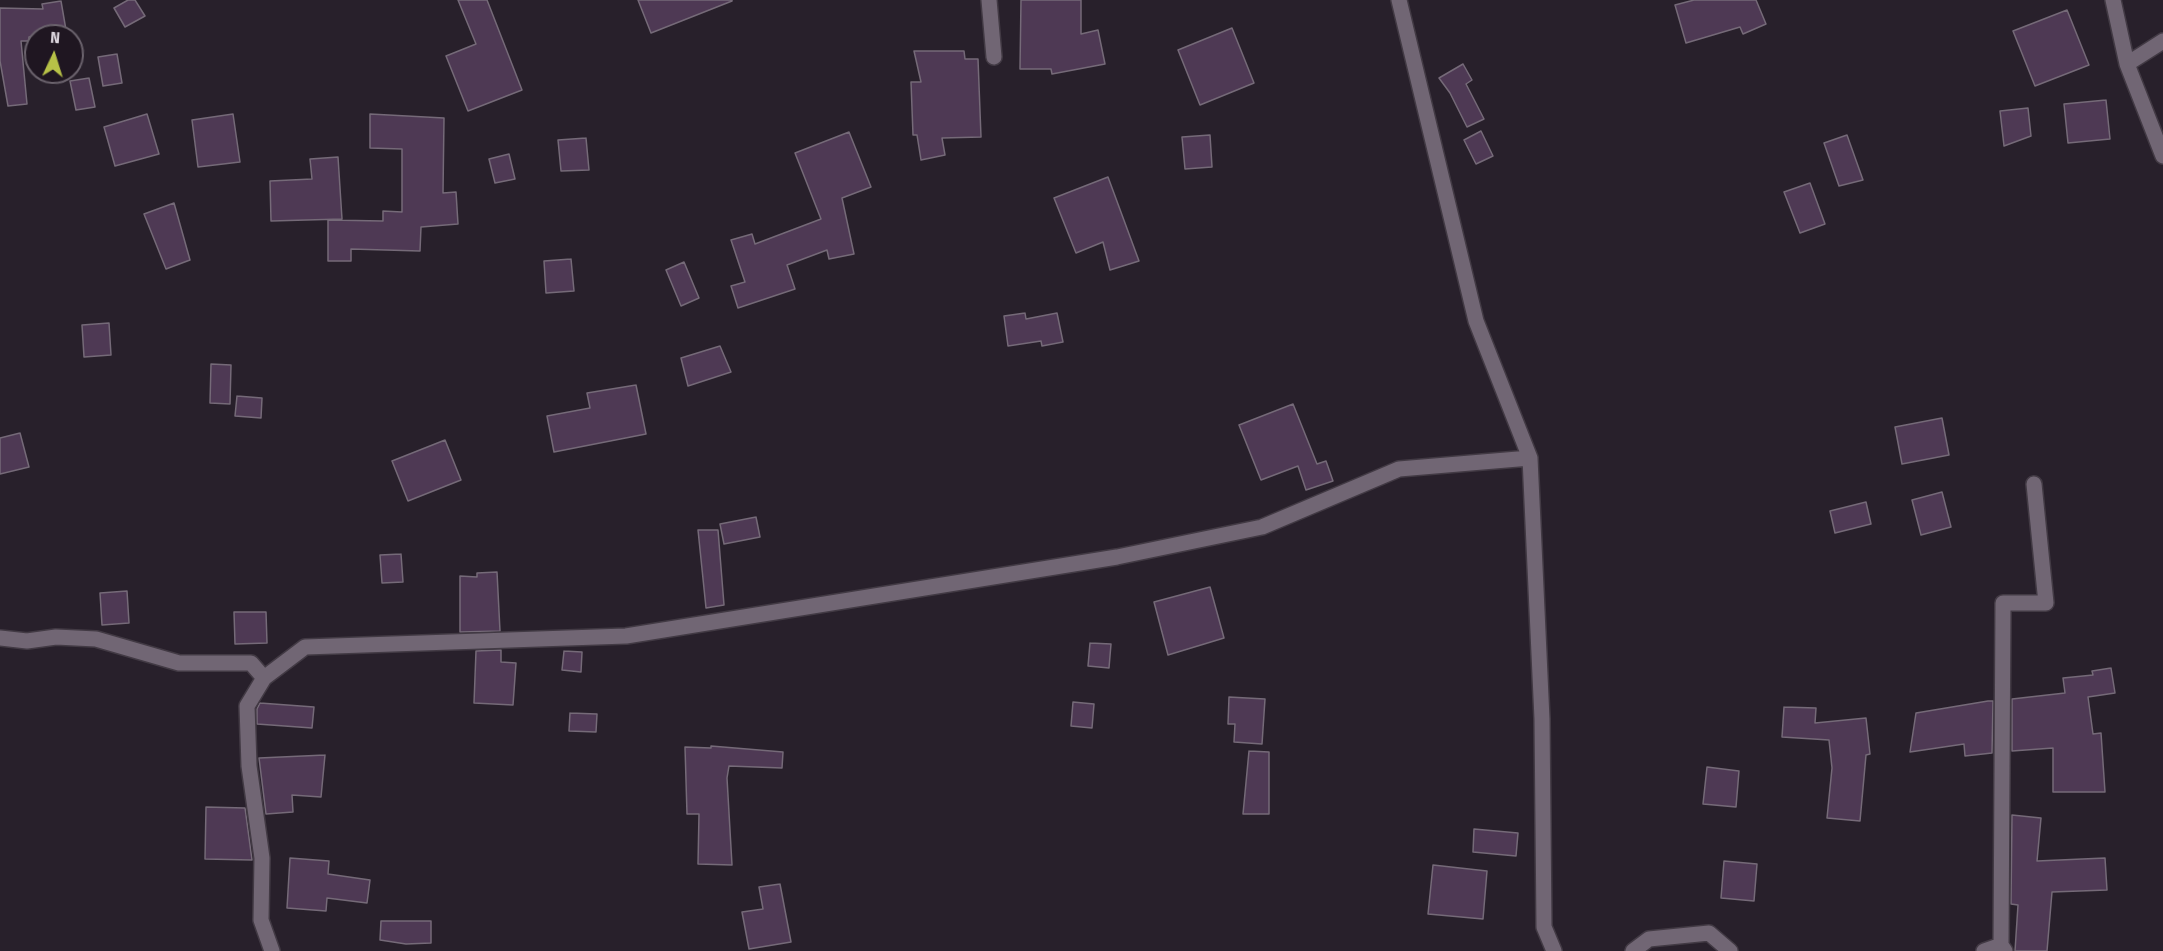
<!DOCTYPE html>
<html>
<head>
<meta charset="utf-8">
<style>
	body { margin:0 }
	#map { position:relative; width:2163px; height:951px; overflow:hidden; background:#28202b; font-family:"Fira Sans Condensed",sans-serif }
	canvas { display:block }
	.north { position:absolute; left:24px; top:24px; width:60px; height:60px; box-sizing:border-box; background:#1f1621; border:2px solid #6b636d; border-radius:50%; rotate:4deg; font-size:16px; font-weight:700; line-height:24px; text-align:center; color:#dcd6de }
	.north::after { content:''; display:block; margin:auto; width:21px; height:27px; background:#b7c147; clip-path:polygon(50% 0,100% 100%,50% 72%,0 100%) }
</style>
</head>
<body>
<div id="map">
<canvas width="2163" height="951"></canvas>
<div class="north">N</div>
</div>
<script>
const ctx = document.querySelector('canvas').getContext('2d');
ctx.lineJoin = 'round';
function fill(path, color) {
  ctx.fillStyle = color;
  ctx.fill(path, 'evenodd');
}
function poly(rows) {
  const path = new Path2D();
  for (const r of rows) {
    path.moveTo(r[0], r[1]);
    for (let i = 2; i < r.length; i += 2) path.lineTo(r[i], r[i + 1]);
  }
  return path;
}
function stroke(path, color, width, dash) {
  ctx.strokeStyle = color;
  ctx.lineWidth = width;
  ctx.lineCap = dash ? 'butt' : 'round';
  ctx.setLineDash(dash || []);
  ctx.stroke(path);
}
const building = poly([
	[128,0,135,0,145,16,125,27,114,8,128,0],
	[458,0,487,0,522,90,468,111,446,56,476,44,458,0],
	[638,0,732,0,732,1,651,33,638,0],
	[1021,0,1081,0,1081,34,1098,30,1105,64,1052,74,1051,69,1020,69,1021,0],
	[1694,0,1756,0,1766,24,1743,34,1740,27,1686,43,1675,5,1694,0],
	[61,1,66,30,29,37,29,41,21,41,27,104,8,106,0,61,0,8,43,9,42,4,61,1],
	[2067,10,2089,65,2035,86,2013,31,2067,10],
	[1232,28,1254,83,1200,105,1178,50,1232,28],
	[914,51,964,51,965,59,978,59,981,137,942,138,945,155,921,160,917,135,913,135,911,82,921,82,914,51],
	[117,54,122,83,103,86,98,57,117,54],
	[1463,64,1472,80,1466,84,1484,119,1467,127,1450,93,1439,78,1463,64],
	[89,78,95,107,76,110,70,81,89,78],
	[2106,100,2110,139,2068,143,2064,104,2106,100],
	[2028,108,2031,136,2004,146,2000,111,2028,108],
	[147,114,159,154,115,166,104,127,147,114],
	[233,114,240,162,198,167,192,120,233,114],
	[370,114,444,118,443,193,456,192,458,224,421,227,420,251,351,249,351,261,328,261,328,220,383,221,383,211,402,212,402,149,370,148,370,114],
	[1481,131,1493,156,1476,164,1464,140,1481,131],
	[849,132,871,187,842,198,854,254,829,259,827,250,787,265,795,289,738,308,731,286,745,282,731,240,752,234,755,244,821,219,795,153,849,132],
	[1210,135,1212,167,1185,169,1182,137,1210,135],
	[1847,135,1863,180,1839,186,1824,143,1847,135],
	[586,138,589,170,561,171,558,140,586,138],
	[509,154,515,179,495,183,489,159,509,154],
	[338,157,342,219,271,221,270,181,312,179,310,159,338,157],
	[1108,177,1139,261,1110,270,1103,242,1076,253,1054,198,1108,177],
	[1810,183,1825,224,1800,233,1784,192,1810,183],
	[174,203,190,260,166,269,144,214,174,203],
	[571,259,574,291,546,293,544,261,571,259],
	[684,262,699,298,681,306,666,270,684,262],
	[1025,313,1026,319,1057,313,1063,342,1042,346,1041,341,1008,346,1004,316,1025,313],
	[109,323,111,355,84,357,82,325,109,323],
	[720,346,731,372,688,386,681,358,720,346],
	[211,364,231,365,230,404,210,403,211,364],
	[636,385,646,434,554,452,547,416,590,408,587,393,636,385],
	[237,396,262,398,261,418,235,416,237,396],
	[1293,404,1317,464,1326,461,1333,481,1306,490,1298,466,1261,480,1239,425,1293,404],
	[1942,418,1949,455,1902,464,1895,427,1942,418],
	[20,433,29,467,0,474,0,438,20,433],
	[445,440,461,480,408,501,392,461,445,440],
	[1942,492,1951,527,1921,535,1912,500,1942,492],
	[1866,502,1871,524,1835,533,1830,511,1866,502],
	[756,517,760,537,724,544,720,524,756,517],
	[698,530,718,530,724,605,706,608,698,530],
	[401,554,403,582,382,583,380,555,401,554],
	[497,572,500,631,460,632,460,576,477,577,477,573,497,572],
	[1210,587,1224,638,1168,655,1154,602,1210,587],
	[127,591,129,623,102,625,100,593,127,591],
	[234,612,266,612,267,643,235,644,234,612],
	[1090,643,1111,644,1109,668,1088,666,1090,643],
	[501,650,501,662,516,663,513,705,474,703,476,651,501,650],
	[564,651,582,652,581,672,562,670,564,651],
	[2111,668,2115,693,2088,697,2093,734,2101,733,2105,792,2053,792,2053,748,2012,751,2012,699,2065,693,2063,678,2093,675,2092,671,2111,668],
	[1229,697,1265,699,1262,744,1234,742,1235,724,1228,724,1229,697],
	[1988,701,1993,701,1992,753,1965,756,1964,744,1910,752,1916,713,1988,701],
	[1073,702,1094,704,1092,728,1071,726,1073,702],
	[260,703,314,707,312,728,257,724,257,709,260,703],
	[1784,707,1816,708,1815,723,1866,718,1870,754,1866,755,1860,821,1827,818,1832,768,1829,740,1782,737,1784,707],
	[570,713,597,714,596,732,569,731,570,713],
	[711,746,783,752,782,768,729,766,727,778,732,865,698,864,699,814,687,814,685,747,711,748,711,746],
	[1249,751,1269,752,1269,814,1243,814,1249,751],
	[325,755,321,797,292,795,293,812,266,814,259,758,325,755],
	[1707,767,1739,771,1736,807,1703,804,1707,767],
	[206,807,245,808,252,860,205,859,206,807],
	[2012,815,2041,818,2037,861,2105,858,2107,890,2052,892,2047,951,2015,951,2018,905,2011,904,2012,815],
	[1474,829,1518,833,1516,856,1473,852,1474,829],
	[290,858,329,861,328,874,370,880,367,903,327,898,326,911,287,908,290,858],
	[1724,861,1757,864,1754,901,1721,898,1724,861],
	[1433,865,1487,871,1483,919,1428,914,1433,865],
	[780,884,791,942,749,949,742,912,763,909,759,887,780,884],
	[381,921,431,921,431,943,406,944,380,940,381,921]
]);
fill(building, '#4e3954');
stroke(building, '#756a78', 1.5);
const minor = poly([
	[989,0,994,57],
	[2113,0,2127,64],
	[2163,41,2127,64,2163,156],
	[1530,458,1542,719,1544,927,1554,951],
	[0,638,27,641,56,637,96,639,179,663,251,663,264,678],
	[272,951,261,920,262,858,249,766,247,706,264,678,305,647,626,636,1117,557,1262,527,1399,469,1530,458,1476,321,1399,0],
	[1633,951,1649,939,1709,933,1730,951],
	[1984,951,2001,945],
	[2005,951,2001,945,2003,603,2046,603,2034,484]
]);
stroke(minor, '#423a44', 18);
stroke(minor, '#716674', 15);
</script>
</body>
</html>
